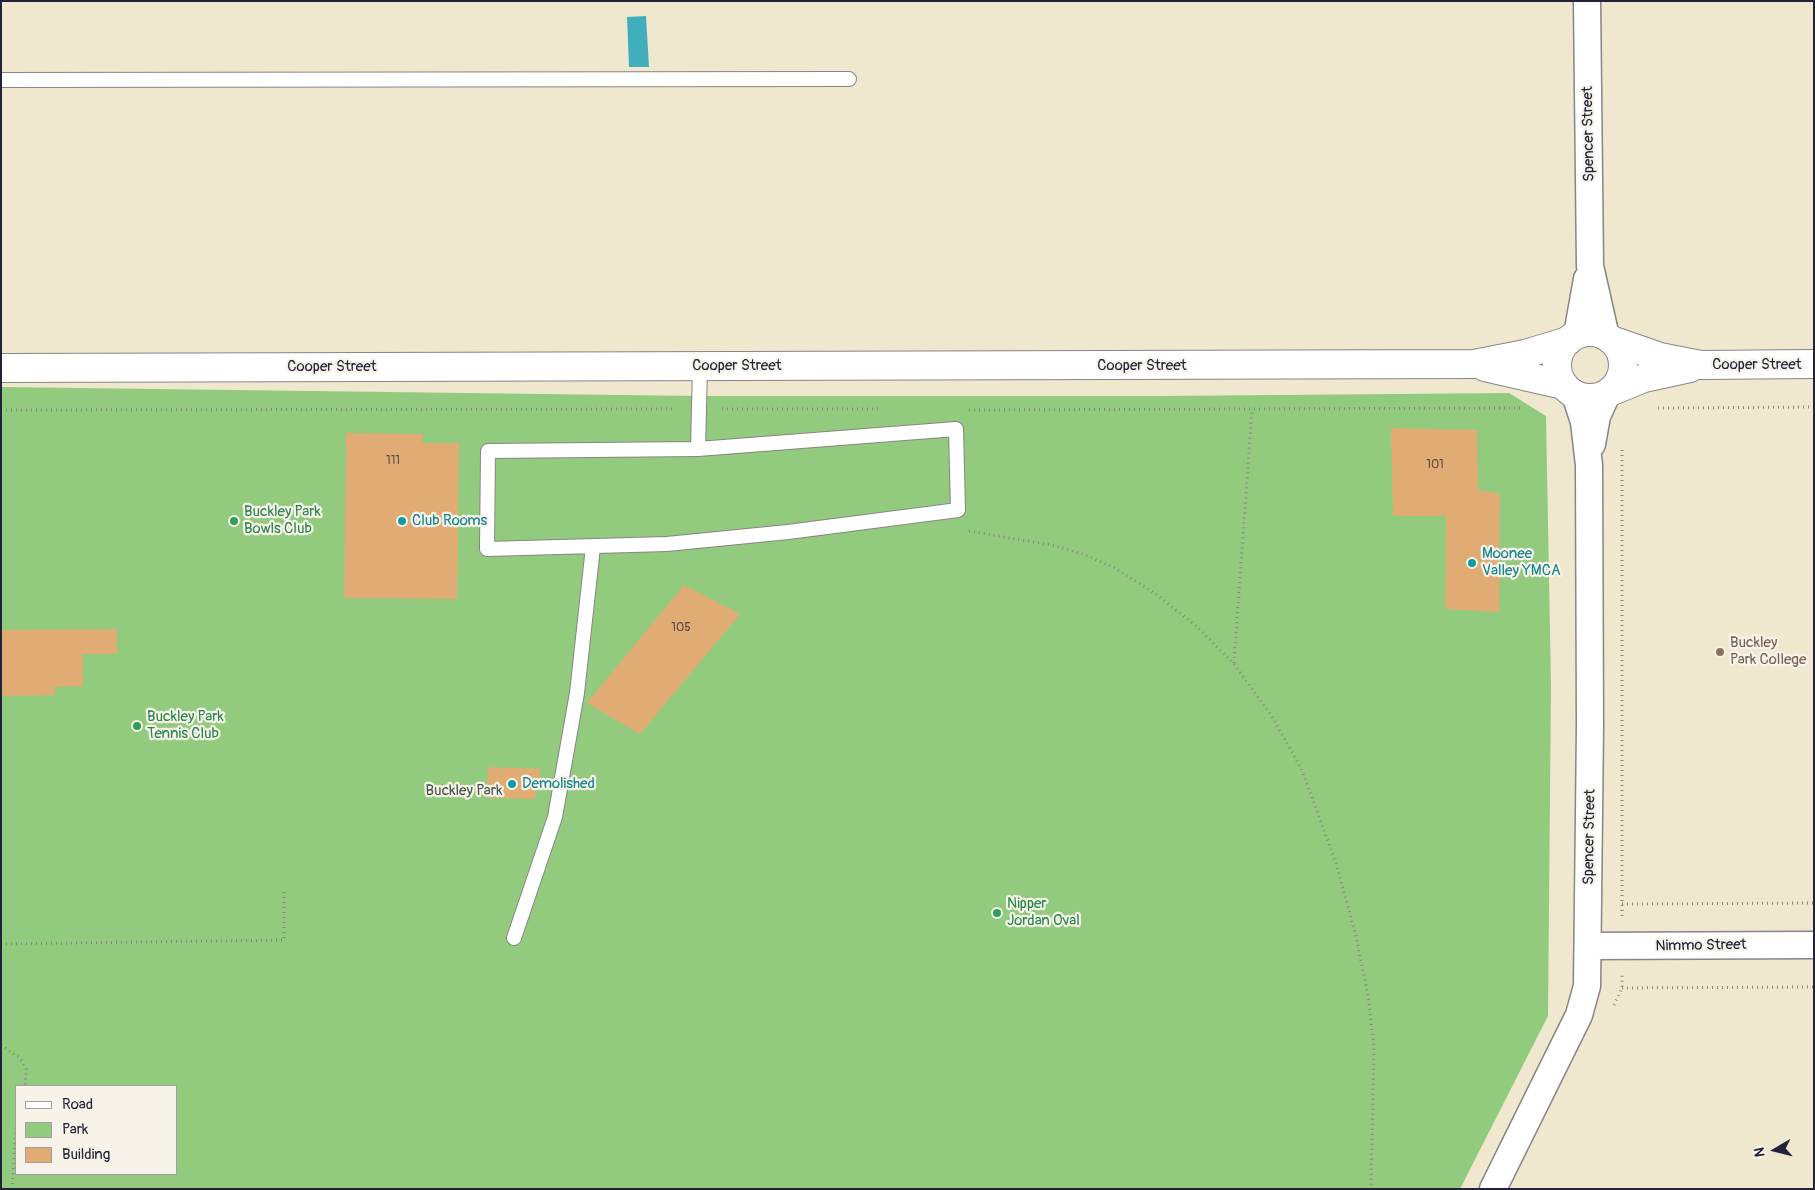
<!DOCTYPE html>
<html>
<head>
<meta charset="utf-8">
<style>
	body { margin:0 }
	#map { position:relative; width:1815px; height:1190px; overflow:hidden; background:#f0e7cf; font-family:Pangolin,sans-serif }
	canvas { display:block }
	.frame { position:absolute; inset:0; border:2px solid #22223b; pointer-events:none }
	.legend { position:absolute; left:15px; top:1085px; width:162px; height:90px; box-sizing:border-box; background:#f7f3e8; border:1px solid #a29fa3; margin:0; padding:6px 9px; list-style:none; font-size:15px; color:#22223b }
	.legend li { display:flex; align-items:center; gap:10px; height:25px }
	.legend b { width:25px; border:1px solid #a29fa3 }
	.north { position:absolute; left:1750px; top:1125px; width:50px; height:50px; -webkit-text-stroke:4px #f7f3e8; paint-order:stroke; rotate:262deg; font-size:14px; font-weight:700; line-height:20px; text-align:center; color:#22223b }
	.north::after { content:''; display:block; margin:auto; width:18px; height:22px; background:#22223b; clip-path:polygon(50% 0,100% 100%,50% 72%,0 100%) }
</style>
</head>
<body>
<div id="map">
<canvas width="1815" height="1190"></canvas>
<div class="frame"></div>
<ul class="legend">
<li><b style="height:6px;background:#fff"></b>Road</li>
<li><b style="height:14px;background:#93cb7e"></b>Park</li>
<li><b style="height:14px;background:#e1ac74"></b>Building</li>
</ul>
<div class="north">N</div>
</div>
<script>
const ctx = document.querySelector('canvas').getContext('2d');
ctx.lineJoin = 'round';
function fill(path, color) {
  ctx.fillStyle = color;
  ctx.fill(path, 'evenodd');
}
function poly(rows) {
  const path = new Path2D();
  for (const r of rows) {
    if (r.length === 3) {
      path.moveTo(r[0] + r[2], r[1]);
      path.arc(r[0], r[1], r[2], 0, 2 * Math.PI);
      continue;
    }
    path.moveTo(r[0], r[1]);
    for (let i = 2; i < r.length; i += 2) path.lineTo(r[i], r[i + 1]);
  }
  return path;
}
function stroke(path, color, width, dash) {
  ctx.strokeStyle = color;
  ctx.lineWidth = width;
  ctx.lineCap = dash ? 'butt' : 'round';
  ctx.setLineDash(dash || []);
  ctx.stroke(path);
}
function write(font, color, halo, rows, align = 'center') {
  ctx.font = font + ' Pangolin,sans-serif';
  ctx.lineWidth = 4.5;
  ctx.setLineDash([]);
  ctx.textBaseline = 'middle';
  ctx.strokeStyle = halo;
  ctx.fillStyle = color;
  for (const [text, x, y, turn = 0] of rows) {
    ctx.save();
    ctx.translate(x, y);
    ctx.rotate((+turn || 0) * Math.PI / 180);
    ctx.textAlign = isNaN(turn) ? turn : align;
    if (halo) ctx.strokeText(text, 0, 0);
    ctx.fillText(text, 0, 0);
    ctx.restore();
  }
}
fill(poly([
	[1,387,699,396,1161,396,1509,393,1546,416,1551,685,1548,1016,1460,1189,1,1189],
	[16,1086,176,1086,176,1174,16,1174]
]), '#93cb7e');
fill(poly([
	[646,16,649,67,629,67,627,17]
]), '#40aebd');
fill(poly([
	[1391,428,1477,430,1478,490,1500,494,1499,612,1445,609,1446,516,1393,516],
	[346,433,423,434,422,443,459,443,457,599,344,598],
	[684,585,740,614,640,734,587,703],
	[117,629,117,654,83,654,83,686,54,687,55,695,1,696,1,630],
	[488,767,541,769,535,799,486,798]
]), '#e1ac74');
const service = poly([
	[1,80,849,79],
	[956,429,958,510,788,532,667,544,487,549,488,451,698,449,956,429],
	[698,449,700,367],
	[514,938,555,817,577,693,593,547]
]);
const minor = poly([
	[1587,1,1590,266,1606,337],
	[1577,335,1587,279],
	[1592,444,1597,416,1607,394],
	[1588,946,1814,945],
	[1493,1189,1579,1015,1587,986,1590,726,1589,465,1584,422,1575,394]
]);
const tertiary = poly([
	[1590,365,33],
	[1611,340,1660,357,1701,365,1814,364],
	[1485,367,1564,385],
	[1,368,1474,364,1525,354,1568,341],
	[1610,392,1644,378,1690,368]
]);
stroke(service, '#898485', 16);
stroke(minor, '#898485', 29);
stroke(tertiary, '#898485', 30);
stroke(poly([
	[1658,408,1814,407],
	[722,409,881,409],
	[1,410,676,409],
	[969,410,1521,408],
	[1622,450,1622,916],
	[969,531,1051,545,1083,554,1113,567,1156,594,1196,626,1234,664,1271,715,1301,768,1336,863,1355,932,1368,995,1374,1046,1371,1189],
	[1234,663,1252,410],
	[1622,904,1814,903],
	[1,944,284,940,284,892],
	[1622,988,1814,987],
	[1614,1005,1622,988,1622,975],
	[1,1045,20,1058,26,1069,25,1086],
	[12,1189,16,1126]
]), '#898485', 3, [1, 4]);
stroke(service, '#fff', 14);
stroke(minor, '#fff', 26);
stroke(tertiary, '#fff', 28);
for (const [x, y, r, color] of [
	[234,521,5,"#2e9e5b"],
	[402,521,5,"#0f9aa8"],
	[1472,563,5,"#0f9aa8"],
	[1720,652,5,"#8d6e63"],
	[137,726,5,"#2e9e5b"],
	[512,784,5,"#0f9aa8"],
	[997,913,5,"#2e9e5b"]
]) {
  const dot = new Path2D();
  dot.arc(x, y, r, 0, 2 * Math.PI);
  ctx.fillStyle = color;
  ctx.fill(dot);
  stroke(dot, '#f7f3e8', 2);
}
write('12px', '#524449', null, [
	["111",393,461],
	["101",1435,465],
	["105",681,628]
]);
write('15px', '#22223b', '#f7f3e8', [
	["Spencer Street",1589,134,-91],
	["Cooper Street",1757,365],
	["Cooper Street",737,366],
	["Cooper Street",1142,366],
	["Cooper Street",332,367],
	["Spencer Street",1590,837,-89],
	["Nimmo Street",1701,946,-1]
]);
write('15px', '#27864d', '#f7f3e8', [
	["Buckley Park",244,512],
	["Bowls Club",244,529],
	["Buckley Park",147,717],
	["Tennis Club",147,734],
	["Nipper",1007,904],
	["Jordan Oval",1007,921]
], 'left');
write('15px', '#0d838f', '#f7f3e8', [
	["Club Rooms",412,521],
	["Moonee",1482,554],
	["Valley YMCA",1482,571],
	["Demolished",522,784]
], 'left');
write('15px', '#785e54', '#f7f3e8', [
	["Buckley",1730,643],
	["Park College",1730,660]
], 'left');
write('15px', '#44554f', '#f7f3e8', [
	["Buckley Park",464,791]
]);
</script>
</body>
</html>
